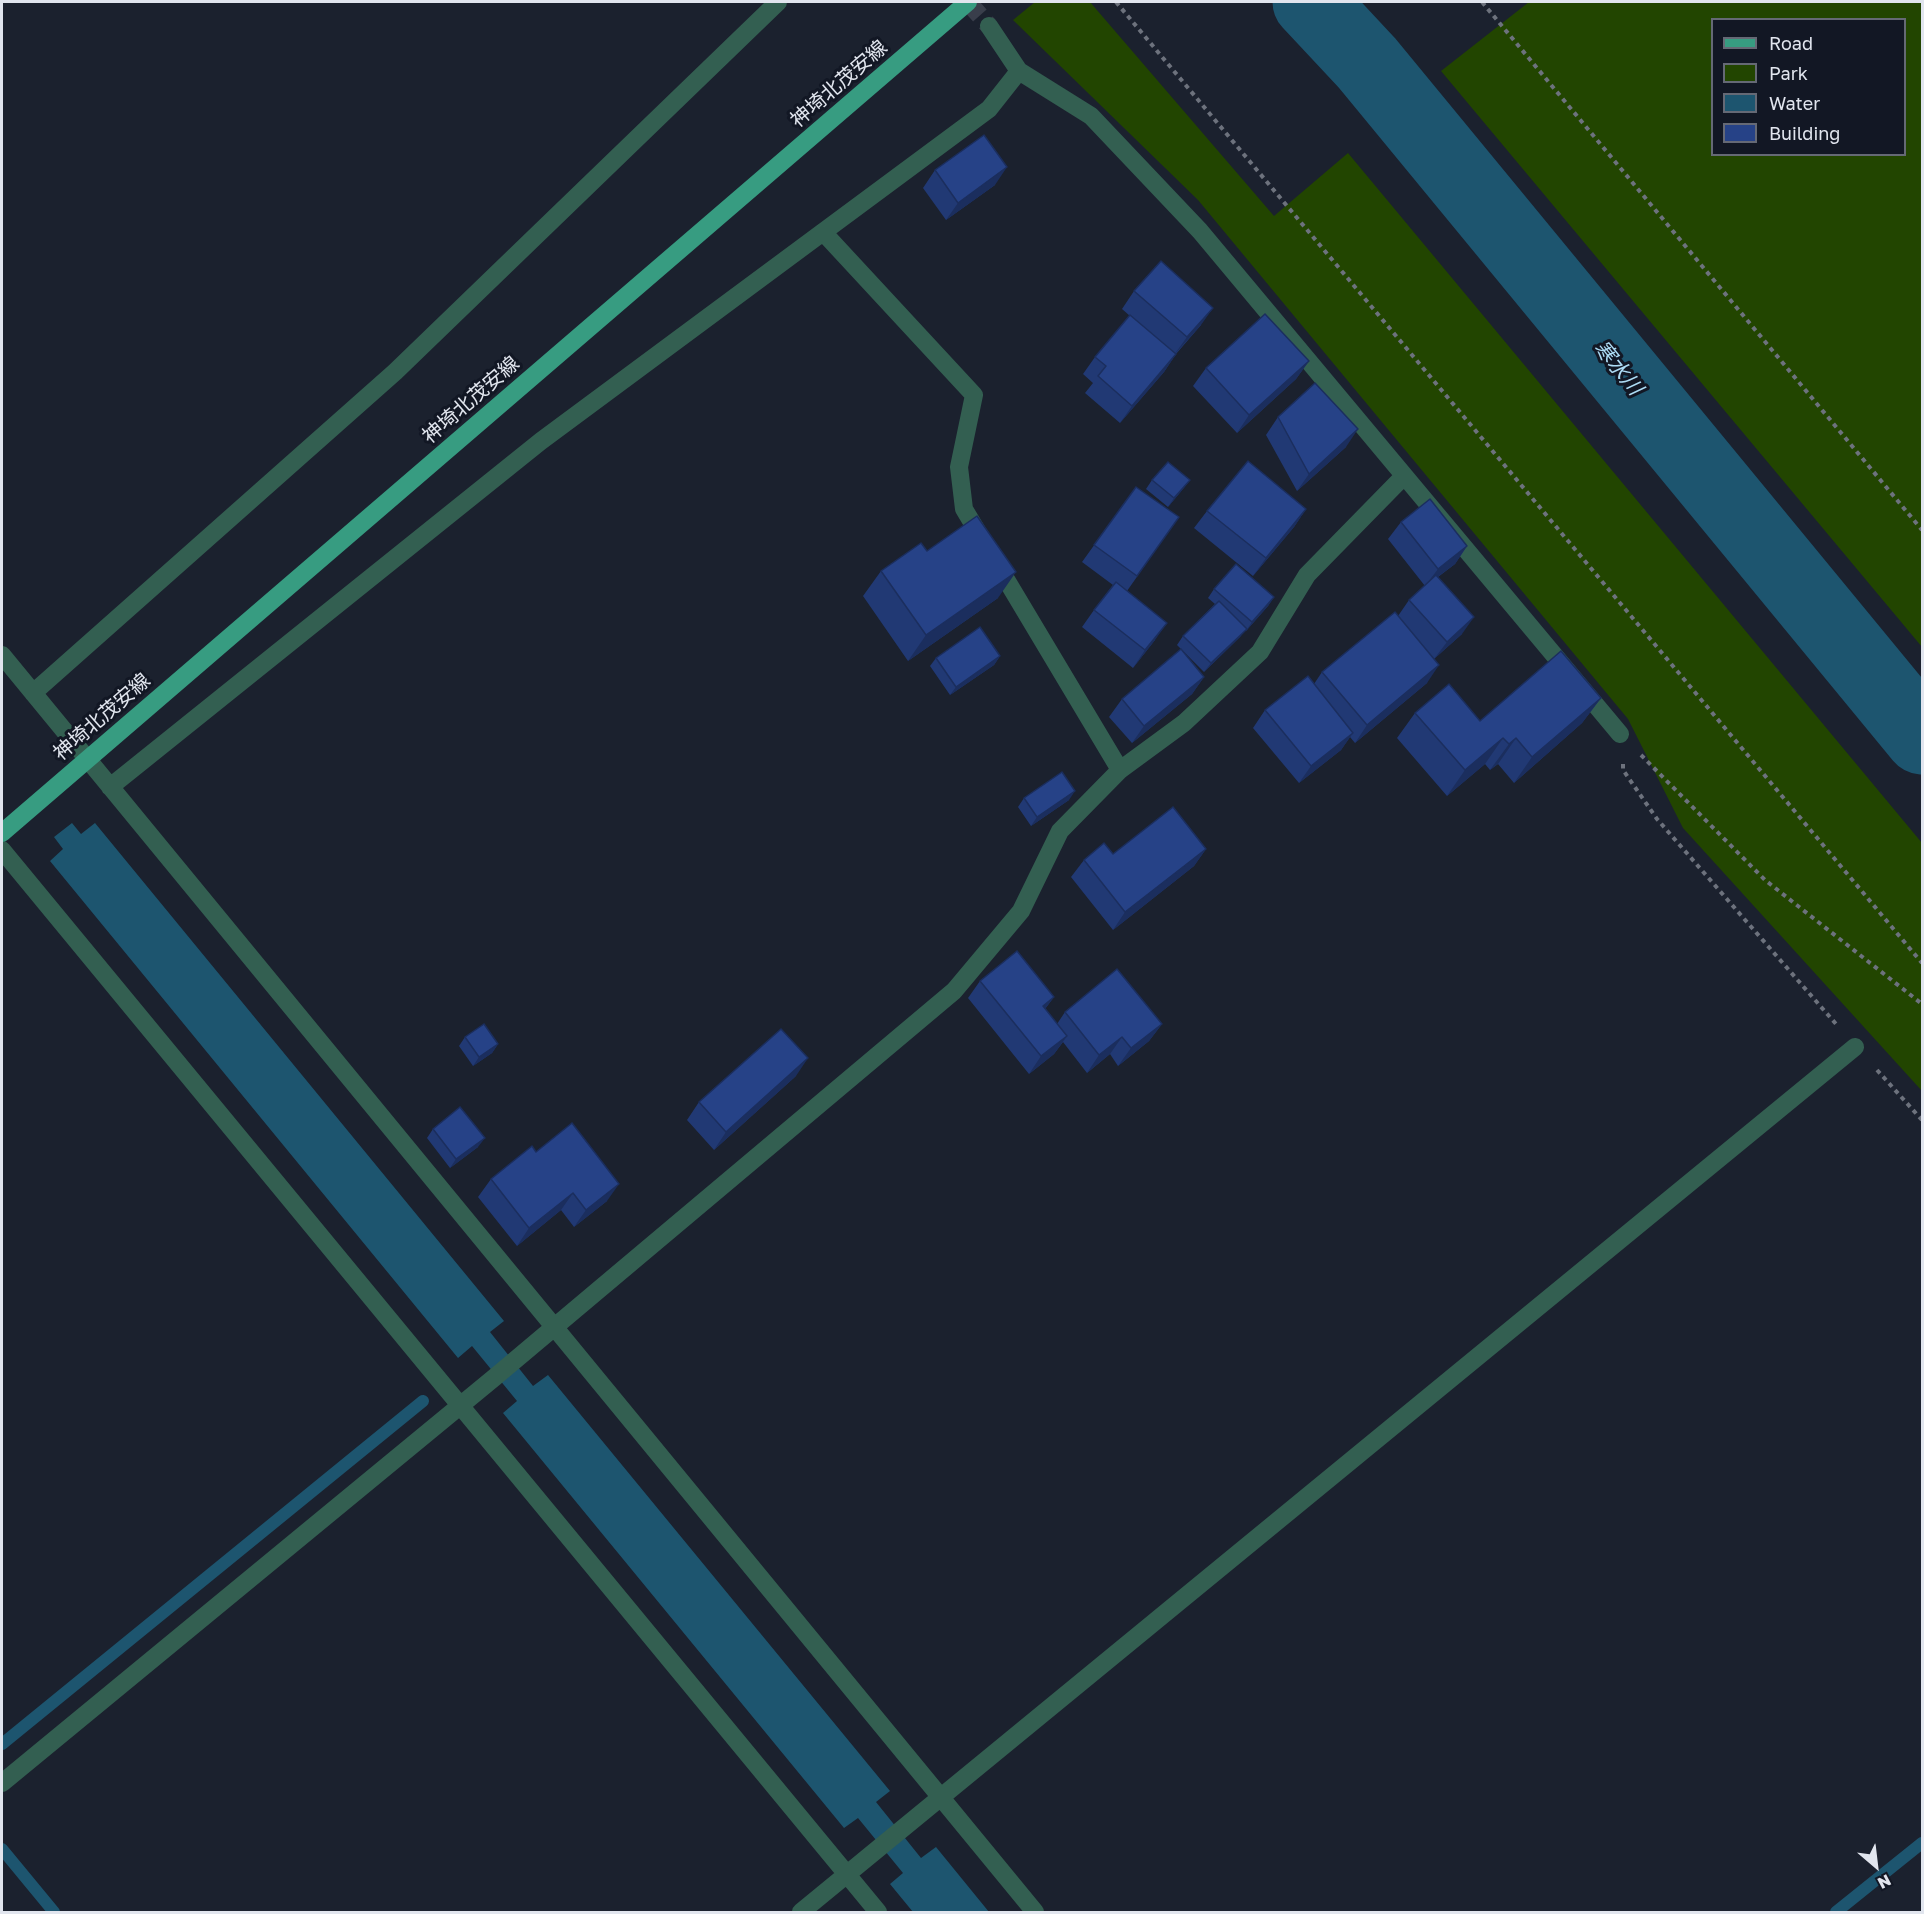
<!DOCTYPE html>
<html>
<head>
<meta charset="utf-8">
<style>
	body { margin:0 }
	#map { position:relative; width:1924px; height:1914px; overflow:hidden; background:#1b212e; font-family:"Golos Text",sans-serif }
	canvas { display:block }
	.frame { position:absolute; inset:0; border:3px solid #e1e5ee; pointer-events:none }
	.legend { position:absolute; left:1711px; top:18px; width:195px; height:138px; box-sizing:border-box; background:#121724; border:2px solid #656975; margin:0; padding:8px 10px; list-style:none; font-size:18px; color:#e1e5ee }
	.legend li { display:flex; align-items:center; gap:12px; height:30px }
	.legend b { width:30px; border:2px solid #656975 }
	.north { position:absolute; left:1846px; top:1836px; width:60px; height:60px; -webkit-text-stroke:4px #121724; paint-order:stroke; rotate:152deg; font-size:16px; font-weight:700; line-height:24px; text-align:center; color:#e1e5ee }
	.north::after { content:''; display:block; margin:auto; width:21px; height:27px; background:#e1e5ee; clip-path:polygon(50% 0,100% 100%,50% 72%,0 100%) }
</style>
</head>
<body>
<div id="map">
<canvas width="1924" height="1914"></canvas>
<div class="frame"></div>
<ul class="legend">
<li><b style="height:8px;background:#379c81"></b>Road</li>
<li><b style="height:16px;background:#224500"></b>Park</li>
<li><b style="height:16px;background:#1d556f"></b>Water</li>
<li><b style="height:16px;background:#264287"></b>Building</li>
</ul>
<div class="north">N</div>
</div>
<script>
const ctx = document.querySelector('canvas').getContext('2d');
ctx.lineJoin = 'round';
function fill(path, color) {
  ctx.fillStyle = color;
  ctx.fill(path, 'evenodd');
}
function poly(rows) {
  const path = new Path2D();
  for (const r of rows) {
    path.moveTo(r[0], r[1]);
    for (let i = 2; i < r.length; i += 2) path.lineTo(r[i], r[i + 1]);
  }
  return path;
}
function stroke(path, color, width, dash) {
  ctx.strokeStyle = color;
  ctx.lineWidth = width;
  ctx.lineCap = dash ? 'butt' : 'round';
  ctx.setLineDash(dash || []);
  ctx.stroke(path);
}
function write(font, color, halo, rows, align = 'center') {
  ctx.font = font + ' "Golos Text","Noto Sans JP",sans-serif';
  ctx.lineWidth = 6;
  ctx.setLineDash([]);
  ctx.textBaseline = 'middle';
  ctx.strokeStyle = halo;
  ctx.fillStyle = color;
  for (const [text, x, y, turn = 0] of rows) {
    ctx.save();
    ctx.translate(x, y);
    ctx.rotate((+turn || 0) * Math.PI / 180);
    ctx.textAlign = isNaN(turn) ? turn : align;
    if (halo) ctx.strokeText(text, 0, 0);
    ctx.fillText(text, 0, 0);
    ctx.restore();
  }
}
fill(poly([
	[1035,2,1090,2,1274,216,1348,153,1922,843,1922,1091,1683,828,1628,719,1198,200,1013,20],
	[1529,2,1922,2,1922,647,1441,71],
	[1712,20,1904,20,1904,154,1712,154]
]), '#224500');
fill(poly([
	[72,823,81,834,95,823,504,1321,490,1332,533,1386,548,1375,890,1791,876,1802,921,1858,936,1847,989,1912,913,1912,890,1884,903,1873,858,1818,844,1828,503,1413,517,1401,472,1346,458,1358,50,861,63,849,54,837]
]), '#1d556f');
stroke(poly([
	[2,1744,423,1401],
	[2,1849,54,1912],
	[1836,1912,1922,1843]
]), '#1d556f', 12);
stroke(poly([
	[1310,2,1367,63,1922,737]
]), '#1d556f', 75);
stroke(poly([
	[968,2,989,26]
]), '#393e4b', 18, [18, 9]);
stroke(poly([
	[1116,2,1922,963],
	[1482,2,1922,530],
	[1641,755,1765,880,1922,1004],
	[1623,764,1623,770,1657,819,1836,1024],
	[1877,1070,1922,1120]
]), '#6d727d', 4, [4.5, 4.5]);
stroke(poly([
	[989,26,1019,71,1091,116,1200,231,1620,734],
	[823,232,974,395,959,467,964,509,1120,770],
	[2,655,1035,1912],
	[33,693,395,372,778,2],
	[110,787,541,441,989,109,1019,71],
	[2,850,878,1912],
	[2,1783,495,1377,954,991,1021,911,1060,831,1120,770,1184,723,1260,652,1307,575,1403,477],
	[801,1912,1855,1047]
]), '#335f51', 18);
stroke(poly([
	[2,833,968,2]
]), '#379c81', 18);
fill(poly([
	[935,170,995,185,946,220,923,188],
	[1134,291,1201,325,1176,354,1164,372,1120,423,1085,393,1093,383,1083,374,1095,357,1130,316,1122,309],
	[1309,361,1296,379,1237,433,1193,386,1206,368],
	[1278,417,1346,447,1297,491,1266,435],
	[1152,480,1190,480,1183,489,1168,507,1146,489],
	[1136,487,1179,517,1127,591,1155,640,1133,668,1082,627,1094,610,1113,585,1082,562],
	[1306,509,1294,527,1253,576,1194,528,1207,511],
	[1401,522,1467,546,1455,564,1438,577,1462,634,1434,659,1427,683,1355,743,1350,737,1341,750,1299,783,1253,728,1265,710,1314,684,1322,672,1398,616,1409,600,1425,586,1388,539],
	[927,551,998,598,908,661,863,596,881,571],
	[1214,589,1274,597,1268,606,1246,631,1245,630,1240,637,1204,672,1177,645,1183,636,1215,604,1208,598],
	[1000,656,994,665,950,695,930,666,936,658],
	[1204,677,1192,694,1132,743,1109,717,1122,699],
	[1601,698,1582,723,1514,783,1498,764,1490,770,1485,764,1447,796,1397,738,1415,713,1480,721],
	[1024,798,1069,800,1031,826,1018,807],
	[1206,849,1194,866,1113,930,1071,877,1084,860,1113,854],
	[980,981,1054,997,1045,1009,1057,1024,1065,1012,1162,1024,1149,1041,1118,1066,1110,1054,1087,1073,1063,1042,1054,1054,1029,1074,968,998],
	[465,1037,498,1044,492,1053,473,1066,459,1046],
	[796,1076,714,1150,687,1120,699,1102],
	[433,1129,478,1147,450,1168,427,1138],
	[536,1152,607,1201,574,1227,561,1210,517,1246,478,1197,491,1179]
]), '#213974');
fill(poly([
	[1007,167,995,185,946,220,958,203],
	[1213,308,1201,325,1174,355,1187,337],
	[1176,354,1164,372,1120,423,1132,406],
	[1309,361,1296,379,1237,433,1249,415],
	[1358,429,1346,447,1297,491,1309,474],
	[1190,480,1183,489,1168,507,1174,498],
	[1306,509,1294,527,1253,576,1266,558],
	[1467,546,1455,564,1425,586,1438,569],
	[1016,572,998,598,908,661,926,635],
	[1274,597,1268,606,1246,631,1252,622],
	[1474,617,1462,634,1434,659,1447,642],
	[1167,623,1155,640,1133,668,1145,650],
	[1247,629,1240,637,1204,672,1211,663],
	[1000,656,994,665,950,695,956,687],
	[1439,665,1427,683,1355,743,1367,725],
	[1204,677,1192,694,1132,743,1144,726],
	[1601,698,1582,723,1514,783,1532,757],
	[1353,733,1341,750,1299,783,1311,766],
	[1503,738,1485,764,1447,796,1465,770],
	[1516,738,1498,764,1490,770,1509,744],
	[1075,791,1069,800,1031,826,1037,817],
	[1206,849,1194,866,1113,930,1125,912],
	[1054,997,1041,1014,1043,1006],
	[1162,1024,1149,1041,1118,1066,1131,1048],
	[1067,1036,1054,1054,1029,1074,1041,1056],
	[1122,1037,1110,1054,1087,1073,1099,1055],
	[498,1044,492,1053,473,1066,479,1057],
	[808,1058,796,1076,714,1150,726,1132],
	[485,1138,478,1147,450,1168,456,1159],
	[619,1184,607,1201,574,1227,586,1210],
	[573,1193,561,1210,517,1246,529,1228]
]), '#1b2e5e');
const building = poly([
	[984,135,1007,167,958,203,935,170,984,135],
	[1161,261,1213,308,1187,337,1134,291,1161,261],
	[1265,314,1309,361,1249,415,1206,368,1265,314],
	[1130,315,1176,354,1132,406,1098,376,1106,366,1095,357,1130,315],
	[1315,383,1358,429,1309,474,1278,417,1315,383],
	[1248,461,1306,509,1266,558,1207,511,1248,461],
	[1168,462,1190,480,1174,498,1152,480,1168,462],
	[1136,487,1179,517,1137,576,1094,545,1136,487],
	[1430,499,1467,546,1438,569,1401,522,1430,499],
	[977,516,1016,572,926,635,881,571,921,543,927,551,977,516],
	[1236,564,1274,597,1252,622,1214,589,1236,564],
	[1436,575,1474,617,1447,642,1409,600,1436,575],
	[1116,582,1167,623,1145,650,1094,610,1116,582],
	[1219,601,1247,629,1211,663,1183,636,1219,601],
	[1395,612,1439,665,1367,725,1322,672,1395,612],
	[980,627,1000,656,956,687,936,658,980,627],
	[1181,649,1204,677,1144,726,1122,699,1181,649],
	[1561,651,1601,698,1532,757,1516,738,1509,744,1503,738,1465,770,1415,713,1449,684,1480,721,1561,651],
	[1308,676,1353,733,1311,766,1265,710,1308,676],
	[1062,772,1075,791,1037,817,1024,798,1062,772],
	[1173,807,1206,849,1125,912,1084,860,1104,843,1113,854,1173,807],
	[1017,951,1054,997,1043,1006,1067,1036,1041,1056,980,981,1017,951],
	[1117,969,1162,1024,1131,1048,1122,1037,1099,1055,1065,1012,1117,969],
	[484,1024,498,1044,479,1057,465,1037,484,1024],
	[781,1029,808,1058,726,1132,699,1102,781,1029],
	[460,1107,485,1138,456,1159,433,1129,460,1107],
	[572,1123,619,1184,586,1210,573,1193,529,1228,491,1179,532,1146,536,1152,572,1123]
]);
fill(building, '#264287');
stroke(building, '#1b2e5e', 1.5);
write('20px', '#e1e5ee', '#121724', [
	["神埼北茂安線",839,84,-41],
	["神埼北茂安線",471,400,-41],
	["神埼北茂安線",102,717,-41]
]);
write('italic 21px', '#addcf5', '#121724', [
	["寒水川",1618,368,51]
]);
</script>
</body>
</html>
